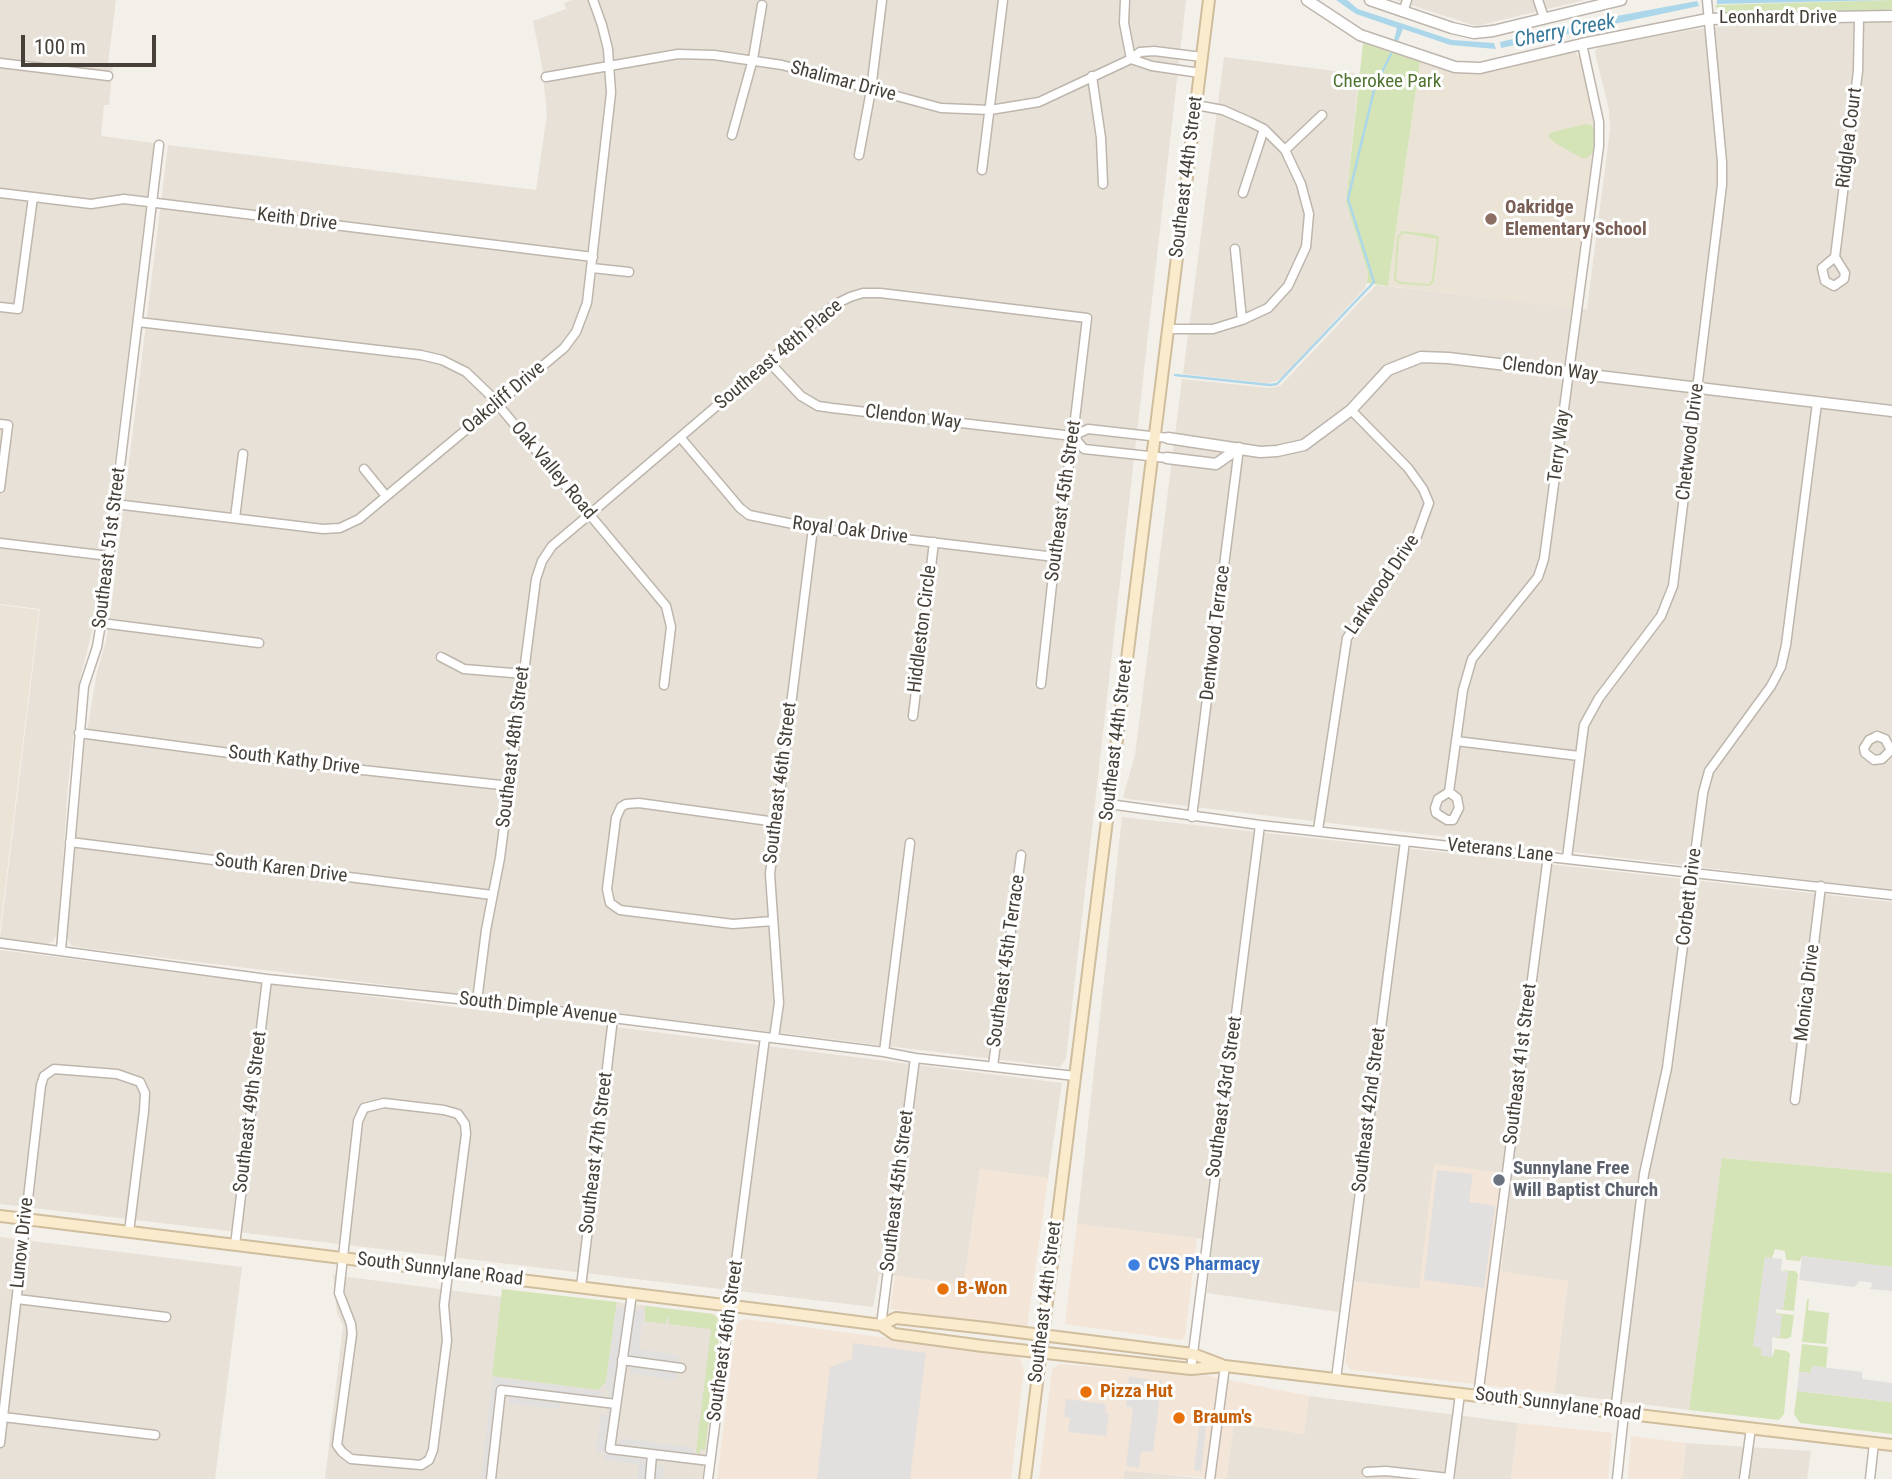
<!DOCTYPE html>
<html>
<head>
<meta charset="utf-8">
<style>
	body { margin:0 }
	#map { position:relative; width:1892px; height:1479px; overflow:hidden; background:#f3f0ea; font-family:"Roboto Condensed",sans-serif }
	canvas { display:block }
	.scale { position:absolute; left:21px; top:35px; width:135px; height:32px; box-sizing:border-box; border:4px solid #474038; border-top:0; padding-left:9px; font-size:21px; line-height:24px; white-space:nowrap; color:#474038; -webkit-text-stroke:5px #fff; paint-order:stroke }
</style>
</head>
<body>
<div id="map">
<canvas width="1892" height="1479"></canvas>
<div class="scale">100 m</div>
</div>
<script>
const ctx = document.querySelector('canvas').getContext('2d');
ctx.lineJoin = 'round';
function fill(path, color) {
  ctx.fillStyle = color;
  ctx.fill(path, 'evenodd');
}
function poly(rows) {
  const path = new Path2D();
  for (const r of rows) {
    path.moveTo(r[0], r[1]);
    for (let i = 2; i < r.length; i += 2) path.lineTo(r[i], r[i + 1]);
  }
  return path;
}
function stroke(path, color, width, dash) {
  ctx.strokeStyle = color;
  ctx.lineWidth = width;
  ctx.lineCap = dash ? 'butt' : 'round';
  ctx.setLineDash(dash || []);
  ctx.stroke(path);
}
function write(font, color, halo, rows, align = 'center') {
  ctx.font = font + ' "Roboto Condensed",sans-serif';
  ctx.lineWidth = 6;
  ctx.setLineDash([]);
  ctx.textBaseline = 'middle';
  ctx.strokeStyle = halo;
  ctx.fillStyle = color;
  for (const [text, x, y, turn = 0] of rows) {
    ctx.save();
    ctx.translate(x, y);
    ctx.rotate((+turn || 0) * Math.PI / 180);
    ctx.textAlign = isNaN(turn) ? turn : align;
    if (halo) ctx.strokeText(text, 0, 0);
    ctx.fillText(text, 0, 0);
    ctx.restore();
  }
}
fill(poly([
	[0,0,116,0,108,64,113,65,109,105,104,105,101,136,154,143,95,620,80,679,68,785,58,933,53,941,48,944,0,938,40,609,0,604],
	[573,0,1186,0,1066,1059,1060,1067,91,949,72,946,69,942,67,937,84,749,97,672,106,641,111,609,168,145,536,190,547,114,542,66,533,21,566,9,564,3],
	[1395,0,1585,0,1476,26],
	[1892,21,1892,890,1128,799,1123,797,1135,755,1182,379,1270,388,1280,386,1376,285,1587,309,1610,129,1609,110,1595,53,1596,50,1602,46,1691,30,1727,26],
	[1224,57,1359,74,1346,202,1368,273,1367,283,1364,289,1284,376,1277,381,1267,383,1183,374],
	[1122,817,1892,902,1892,1173,1723,1158,1689,1410,1554,1393,1568,1281,1501,1272,1512,1174,1419,1290,1344,1280,1339,1312,1207,1293,1213,1240,1077,1224],
	[0,950,1062,1083,1048,1178,980,1169,964,1285,879,1274,873,1307,0,1204],
	[0,1237,242,1267,215,1479,0,1479],
	[333,1275,502,1297,492,1376,606,1382,617,1302,714,1314,721,1321,721,1325,702,1479,325,1479,343,1326,337,1313],
	[1309,1396,1518,1423,1511,1479,1226,1479,1234,1423,1304,1434],
	[1686,1443,1811,1451,1807,1479,1682,1479],
	[1124,1470,1206,1479,1123,1479]
]), '#e7e1d8');
fill(poly([
	[1434,1164,1512,1174,1501,1271,1568,1281,1554,1393,1351,1370,1345,1363,1354,1282,1419,1289],
	[980,1169,1048,1178,1027,1328,890,1309,895,1275,964,1285],
	[1077,1224,1197,1238,1185,1337,1180,1340,1065,1324],
	[745,1319,1014,1355,1020,1359,1024,1369,1011,1479,717,1479,736,1328,739,1321],
	[1059,1364,1209,1376,1309,1396,1304,1434,1234,1423,1226,1479,1125,1471,1123,1479,1039,1479,1052,1369],
	[1518,1423,1612,1433,1608,1479,1511,1479],
	[1631,1436,1686,1443,1682,1479,1628,1479]
]), '#f3e5d7');
fill(poly([
	[1571,49,1580,57,1595,130,1573,308,1388,286,1420,62,1453,72,1476,73],
	[0,605,39,610,0,929]
]), '#ebe3d5');
fill(poly([
	[1892,0,1892,9,1884,10,1726,13,1718,10,1715,5],
	[1363,43,1420,62,1388,286,1367,283,1368,273,1346,202],
	[1586,124,1591,125,1595,130,1593,152,1587,158,1582,158,1555,143,1549,137,1549,134,1552,132],
	[1402,231,1431,234,1439,237,1434,281,1430,286,1399,284,1394,280,1397,237],
	[1403,233,1437,239,1432,280,1429,284,1400,282,1396,279,1399,238],
	[1722,1158,1892,1173,1892,1267,1802,1256,1800,1261,1786,1260,1785,1251,1775,1249,1772,1258,1765,1258,1754,1346,1761,1348,1761,1355,1772,1357,1775,1349,1787,1351,1790,1354,1784,1414,1779,1420,1689,1410],
	[1781,1270,1795,1271,1798,1274,1794,1311,1776,1309,1783,1308,1788,1272],
	[502,1289,617,1302,606,1382,598,1390,492,1376],
	[1807,1299,1809,1299,1808,1310,1829,1313,1826,1344,1802,1342],
	[645,1306,712,1314,721,1321,705,1450,700,1449,700,1455,696,1452,711,1329,669,1324,668,1316,665,1324,645,1321],
	[1775,1313,1794,1315,1791,1337,1786,1339,1772,1337,1779,1337],
	[1802,1344,1828,1347,1826,1368,1812,1366,1811,1373,1799,1372],
	[1797,1391,1892,1402,1892,1434,1800,1423,1794,1414]
]), '#d4e4b6');
fill(poly([
	[1437,1170,1473,1174,1469,1202,1495,1206,1484,1288,1424,1280],
	[1802,1256,1892,1267,1892,1291,1870,1289,1873,1283,1860,1281,1854,1287,1799,1280],
	[1765,1257,1782,1259,1781,1271,1788,1272,1783,1309,1776,1309,1776,1314,1782,1315,1780,1337,1772,1337,1772,1357,1761,1356,1761,1348,1753,1346],
	[616,1307,644,1310,639,1349,679,1355,676,1380,630,1373,631,1366,625,1368,614,1440,618,1445,620,1438,694,1448,692,1464,658,1461,656,1465,664,1465,662,1479,638,1479,639,1464,604,1460,604,1453,596,1452,601,1414,608,1415,606,1408,561,1402,560,1409,509,1404,509,1396,504,1399,495,1479,481,1479,493,1377,602,1391,601,1398,606,1398,611,1391,605,1390],
	[853,1343,926,1353,910,1479,817,1479,830,1367,852,1359],
	[1812,1366,1862,1372,1862,1379,1892,1383,1892,1402,1797,1391,1799,1372,1811,1373],
	[1129,1376,1159,1382,1162,1379,1153,1452,1141,1451,1139,1468,1126,1466,1133,1408,1126,1406],
	[1066,1399,1106,1404,1105,1413,1109,1414,1106,1436,1068,1432,1070,1418,1064,1417],
	[1201,1412,1208,1412,1201,1471,1194,1470]
]), '#e2e0de');
fill(poly([
	[1336,0,1347,0,1358,9,1452,40,1494,43,1496,49,1450,45,1403,29,1398,41,1396,41,1394,40,1397,28,1356,14],
	[1717,0,1888,0,1717,4],
	[1697,1,1699,6,1501,48,1500,42,1606,18]
]), '#acd7eb');
stroke(poly([
	[1175,375,1270,385,1277,384,1374,282,1348,199,1375,86,1391,54]
]), '#acd7eb', 2.5);
const minor = poly([
	[1125,0,1124,23,1131,59],
	[1538,0,1544,18],
	[1403,12,1407,0],
	[1131,59,1152,66,1200,73],
	[0,63,108,76],
	[1092,76,1101,138,1103,184],
	[546,77,678,54,714,55,782,65,941,108,990,110,1039,102,1131,59,1140,52,1154,51,1202,57],
	[732,135,753,59,762,5],
	[1285,150,1322,115],
	[859,155,871,90,882,0],
	[982,170,1003,0],
	[0,193,91,204,124,199,593,257],
	[1243,193,1264,129],
	[1235,249,1242,320],
	[1835,257,1845,273,1844,279,1834,286,1825,281,1822,268,1835,257,1858,71,1859,18],
	[592,268,629,272],
	[0,307,18,309,33,197],
	[138,322,421,355,442,360,466,372,489,394,666,606,671,627,664,685],
	[1168,329,1213,329,1242,320,1268,308,1288,286,1306,247,1309,214,1301,184,1285,150,1264,129,1250,122,1223,110,1196,105],
	[769,362,801,396,818,406,832,408,1073,436,1088,429,1168,438],
	[0,424,8,425,0,488],
	[1073,436,1084,449,1167,458],
	[680,437,740,508,749,515,813,528,1055,557],
	[364,469,386,496],
	[115,504,323,529,340,528,359,519,564,348,576,332,587,303,611,93,608,49,602,25,593,0],
	[235,518,243,454],
	[0,543,109,556],
	[101,623,259,643],
	[441,657,464,669,524,674],
	[913,716,934,542],
	[79,733,335,767,510,786],
	[1877,736,1885,739,1891,750,1882,759,1874,760,1865,753,1864,748,1869,740,1877,736],
	[1456,741,1579,756],
	[1449,792,1457,798,1459,808,1453,820,1447,820,1436,813,1435,808,1438,799,1449,792,1463,690,1472,659,1538,577,1544,559,1599,146,1599,122,1582,44],
	[1109,804,1260,825,1892,895],
	[1192,817,1239,448],
	[1318,830,1347,638,1417,536,1429,503,1423,489,1408,468,1351,410],
	[70,842,492,895],
	[1567,858,1584,725,1599,698,1661,616,1673,586,1722,185,1722,162,1707,0],
	[773,921,733,924,620,910,610,903,607,889,616,818,621,807,626,804,639,803,776,822],
	[0,943,267,979,477,1001,884,1052,915,1058,1075,1076],
	[61,950,84,686,97,647,101,623,159,145],
	[477,1001,486,930,500,858,536,579,542,561,552,546,590,514,836,304,850,297,863,293,880,293,1087,318,1073,436,1055,557,1041,684],
	[774,1038,779,1003,770,874,813,528],
	[884,1052,910,843],
	[993,1066,1021,855],
	[1795,1100,1821,886],
	[384,1103,444,1110,458,1114,465,1124,466,1134,444,1305,447,1340,433,1450,429,1460,421,1465,351,1459,342,1452,337,1445,352,1334,351,1324,339,1293,358,1121,364,1108,384,1103],
	[235,1245,267,979],
	[581,1287,613,1018],
	[632,1294,610,1449,710,1461],
	[17,1299,166,1317],
	[881,1325,915,1058],
	[622,1360,681,1368],
	[1191,1369,1260,825],
	[1336,1379,1405,841],
	[1478,1396,1548,856],
	[1615,1412,1644,1174,1667,1068,1703,793,1709,771,1771,686,1781,667,1786,645,1817,403],
	[3,1417,155,1435],
	[0,1443,41,1085,44,1076,54,1069,117,1074,140,1082,145,1093,144,1111,129,1232],
	[1367,1472,1386,1471,1449,1478],
	[491,1479,501,1390,616,1404],
	[650,1479,652,1454],
	[708,1479,765,1037],
	[1210,1479,1225,1366],
	[1449,1479,1460,1394],
	[1617,1479,1624,1413],
	[1744,1479,1751,1428],
	[1870,1479,1874,1443]
]);
const tertiary = poly([
	[1307,0,1360,35,1455,67,1480,68,1582,44,1708,19,1892,16],
	[1370,0,1452,28,1474,33,1493,31,1621,0],
	[1168,438,1260,452,1277,451,1304,445,1351,410,1388,370,1421,357,1448,358,1892,411],
	[1167,458,1216,464,1239,448]
]);
const secondary = poly([
	[0,1216,789,1313,881,1325,894,1334,983,1346,1191,1369,1225,1366,1892,1445],
	[881,1325,896,1318,986,1328,1193,1354,1222,1365],
	[1025,1479,1209,0]
]);
stroke(minor, '#beb6ad', 11);
stroke(tertiary, '#beb6ad', 13);
stroke(secondary, '#cfbd9d', 14);
stroke(minor, '#fff', 8);
stroke(tertiary, '#fff', 10);
stroke(secondary, '#faebcd', 10);
for (const [x, y, r, color] of [
	[1491,219,7,"#8d6e63"],
	[1499,1180,7,"#6b7280"],
	[1134,1265,7,"#3f7fe0"],
	[943,1289,7,"#e8710a"],
	[1086,1392,7,"#e8710a"],
	[1179,1418,7,"#e8710a"]
]) {
  const dot = new Path2D();
  dot.arc(x, y, r, 0, 2 * Math.PI);
  ctx.fillStyle = color;
  ctx.fill(dot);
  stroke(dot, '#fff', 2.5);
}
write('19px', '#474038', '#fff', [
	["Leonhardt Drive",1778,18],
	["Shalimar Drive",843,82,15],
	["Ridglea Court",1850,138,-83],
	["Southeast 44th Street",1187,177,-83],
	["Keith Drive",297,220,7],
	["Southeast 48th Place",779,355,-40],
	["Clendon Way",1550,370,7],
	["Oakcliff Drive",504,398,-40],
	["Clendon Way",913,418,7],
	["Chetwood Drive",1691,442,-83],
	["Terry Way",1560,446,-83],
	["Oak Valley Road",553,471,50],
	["Southeast 45th Street",1064,501,-82],
	["Royal Oak Drive",850,531,7],
	["Southeast 51st Street",110,548,-83],
	["Larkwood Drive",1383,585,-56],
	["Hiddleston Circle",923,629,-83],
	["Dentwood Terrace",1216,633,-83],
	["Southeast 44th Street",1117,740,-83],
	["Southeast 48th Street",514,747,-83],
	["South Kathy Drive",294,761,7],
	["Southeast 46th Street",781,783,-83],
	["Veterans Lane",1500,851,6],
	["South Karen Drive",281,869,7],
	["Corbett Drive",1690,897,-83],
	["Southeast 45th Terrace",1007,961,-82],
	["Monica Drive",1808,993,-83],
	["South Dimple Avenue",538,1009,7],
	["Southeast 41st Street",1521,1064,-83],
	["Southeast 43rd Street",1225,1097,-82],
	["Southeast 42nd Street",1370,1110,-83],
	["Southeast 49th Street",251,1112,-83],
	["Southeast 47th Street",597,1153,-83],
	["Southeast 45th Street",898,1191,-83],
	["Lunow Drive",23,1243,-84],
	["South Sunnylane Road",440,1270,7],
	["Southeast 44th Street",1046,1302,-83],
	["Southeast 46th Street",726,1341,-82],
	["South Sunnylane Road",1558,1405,7]
]);
write('19px', '#507430', '#fff', [
	["Cherokee Park",1387,82]
]);
write('bold 19px', '#785e54', '#fff', [
	["Oakridge",1505,208],
	["Elementary School",1505,230]
], 'left');
write('bold 19px', '#5b616d', '#fff', [
	["Sunnylane Free",1513,1169],
	["Will Baptist Church",1513,1191]
], 'left');
write('bold 19px', '#366cbe', '#fff', [
	["CVS Pharmacy",1148,1265]
], 'left');
write('bold 19px', '#c56008', '#fff', [
	["B-Won",957,1289],
	["Pizza Hut",1100,1392],
	["Braum's",1193,1418]
], 'left');
write('italic 21px', '#36799b', '#fff', [
	["Cherry Creek",1565,32,-11]
]);
</script>
</body>
</html>
